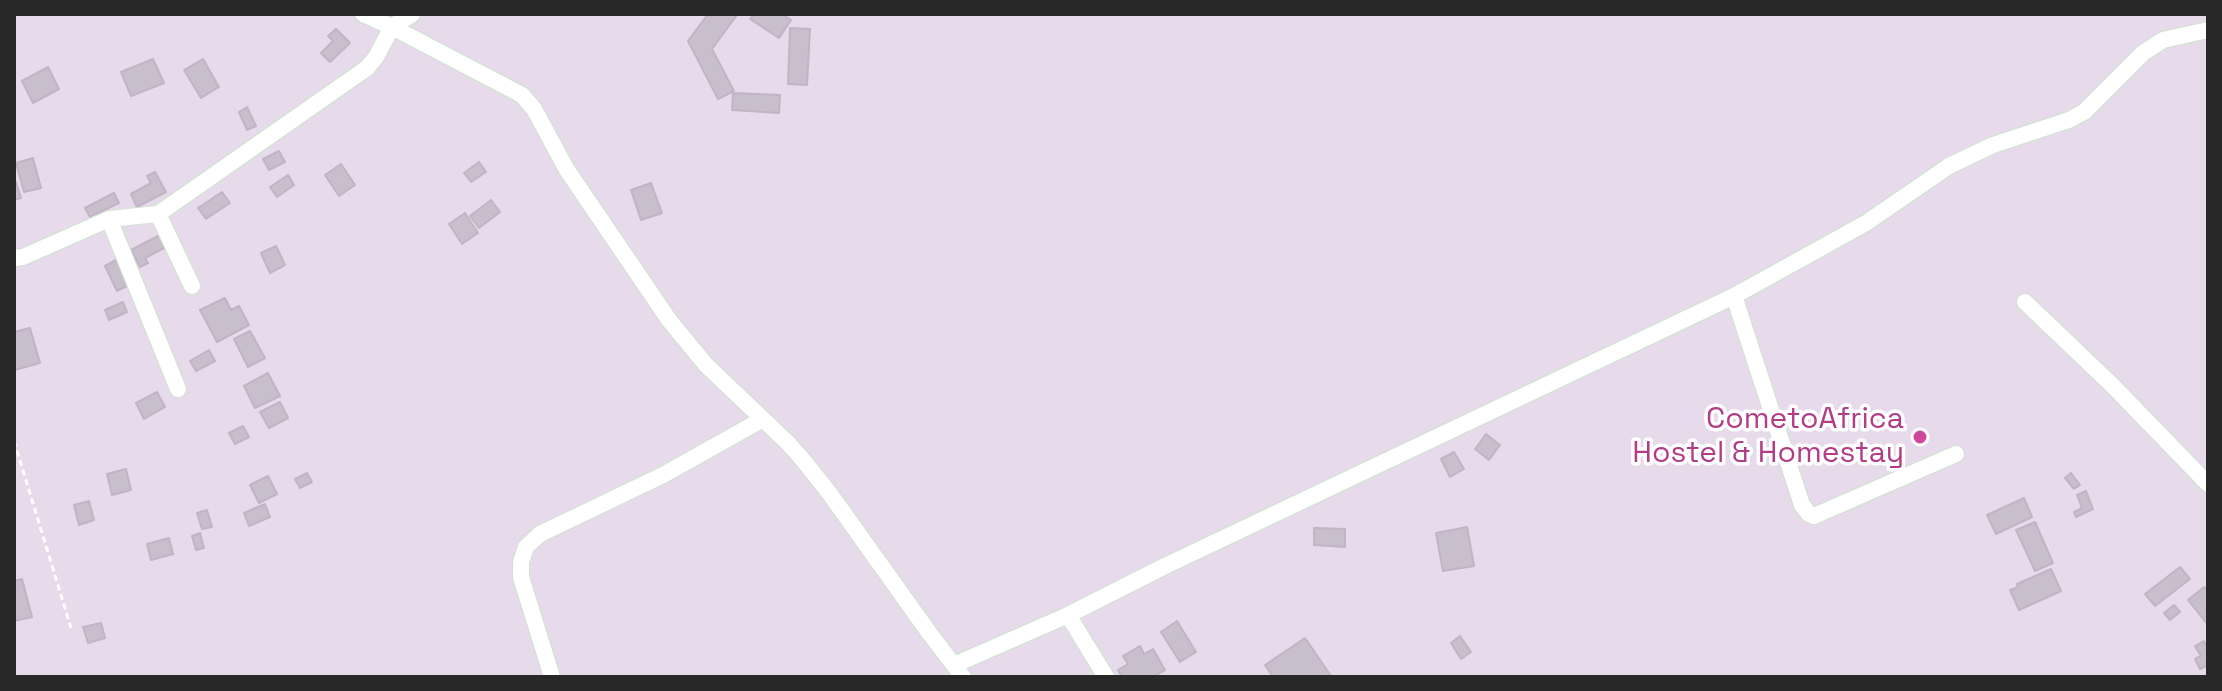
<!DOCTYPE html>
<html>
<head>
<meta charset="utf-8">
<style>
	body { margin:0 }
	#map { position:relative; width:2222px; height:691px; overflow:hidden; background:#e6daeb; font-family:"Space Grotesk",sans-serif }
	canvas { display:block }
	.frame { position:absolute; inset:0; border:16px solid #282828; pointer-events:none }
</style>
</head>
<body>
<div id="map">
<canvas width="2222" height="691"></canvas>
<div class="frame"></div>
</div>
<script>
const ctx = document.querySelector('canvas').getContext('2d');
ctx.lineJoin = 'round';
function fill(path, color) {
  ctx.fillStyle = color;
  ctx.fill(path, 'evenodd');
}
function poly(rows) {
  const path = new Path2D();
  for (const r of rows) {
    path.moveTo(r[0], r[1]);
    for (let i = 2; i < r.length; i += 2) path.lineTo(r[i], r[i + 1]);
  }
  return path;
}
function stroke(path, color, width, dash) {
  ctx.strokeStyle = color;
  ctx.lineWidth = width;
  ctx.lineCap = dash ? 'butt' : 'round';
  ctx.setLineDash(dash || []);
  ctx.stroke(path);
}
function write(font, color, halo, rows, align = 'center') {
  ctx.font = font + ' "Space Grotesk",sans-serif';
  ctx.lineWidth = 7;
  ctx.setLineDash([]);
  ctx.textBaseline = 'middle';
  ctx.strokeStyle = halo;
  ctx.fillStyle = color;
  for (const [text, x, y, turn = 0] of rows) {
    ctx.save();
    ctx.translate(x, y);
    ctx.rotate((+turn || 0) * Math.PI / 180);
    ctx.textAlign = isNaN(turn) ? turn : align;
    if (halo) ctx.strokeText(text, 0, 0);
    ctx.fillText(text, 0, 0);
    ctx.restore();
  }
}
const building = poly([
	[708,14,737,15,712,49,734,91,718,99,688,41,708,14],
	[754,14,782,14,791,20,779,38,750,19,754,14],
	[790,28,810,29,807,85,788,84,790,28],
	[336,29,350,43,330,62,321,53,333,41,328,36,336,29],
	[153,59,164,83,131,96,121,72,153,59],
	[203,59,219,87,201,98,184,70,203,59],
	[48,67,59,89,33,103,22,81,48,67],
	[733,93,780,95,779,113,732,110,733,93],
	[247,107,256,126,247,130,239,112,247,107],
	[279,151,285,162,269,170,263,159,279,151],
	[33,158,41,188,24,192,16,163,33,158],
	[479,162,486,172,471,182,464,173,479,162],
	[341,164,355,185,339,196,325,175,341,164],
	[155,172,166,192,137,207,131,194,151,183,147,176,155,172],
	[288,175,294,185,277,197,270,187,288,175],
	[14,182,16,182,21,198,14,200,14,182],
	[651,183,662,213,641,220,631,190,651,183],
	[222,192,230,203,206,219,198,208,222,192],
	[114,193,119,203,90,217,85,208,114,193],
	[491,200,500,212,479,228,470,216,491,200],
	[465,213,478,233,462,244,449,224,465,213],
	[160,235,166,247,145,258,148,263,140,267,131,250,160,235],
	[276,246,285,265,270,273,261,253,276,246],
	[118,259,131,284,117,291,105,266,118,259],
	[225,298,231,310,239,306,249,325,217,342,200,310,225,298],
	[123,302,127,312,109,320,105,310,123,302],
	[30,328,40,363,15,370,14,332,30,328],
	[250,331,265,358,248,367,234,339,250,331],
	[209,350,215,361,196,371,190,361,209,350],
	[268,373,280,396,255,408,244,386,268,373],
	[157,392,165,407,144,419,136,403,157,392],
	[280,402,288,418,269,428,260,412,280,402],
	[243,426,249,437,235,444,229,433,243,426],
	[1486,434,1500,445,1489,460,1475,449,1486,434],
	[1454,452,1464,469,1450,477,1441,459,1454,452],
	[126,469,131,490,112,495,107,474,126,469],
	[307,473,312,482,300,488,295,479,307,473],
	[2071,473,2080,485,2074,489,2065,478,2071,473],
	[268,476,277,494,259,503,250,485,268,476],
	[2086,491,2093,509,2076,517,2074,512,2082,508,2077,495,2086,491],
	[2024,498,2032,517,1996,534,1987,515,2024,498],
	[89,501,94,520,79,525,74,505,89,501],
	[265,504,270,517,249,526,244,513,265,504],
	[207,510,212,527,202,529,197,513,207,510],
	[2035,522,2053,563,2035,571,2016,530,2035,522],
	[1467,527,1474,566,1443,571,1436,533,1467,527],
	[1314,528,1345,529,1345,547,1314,545,1314,528],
	[200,533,204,548,196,550,192,536,200,533],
	[169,538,173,554,151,560,147,544,169,538],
	[2180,567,2190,579,2155,606,2145,594,2180,567],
	[2051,569,2061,591,2019,610,2010,590,2018,587,2017,584,2051,569],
	[22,579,32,617,14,621,14,581,22,579],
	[2204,587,2208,592,2208,625,2188,600,2204,587],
	[2174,605,2180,612,2170,620,2164,613,2174,605],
	[1177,621,1196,652,1180,662,1161,632,1177,621],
	[101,623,105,638,88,643,83,627,101,623],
	[1460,636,1471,652,1461,659,1451,643,1460,636],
	[1305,638,1331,676,1273,677,1265,665,1305,638],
	[2204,641,2208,649,2208,665,2200,669,2195,659,2201,656,2195,646,2204,641],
	[1140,646,1144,654,1153,649,1165,670,1153,677,1122,677,1118,670,1128,664,1123,656,1140,646]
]);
fill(building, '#c9becc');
stroke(building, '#c2b4c6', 2);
const street = poly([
	[363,14,392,27,522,95,534,109,567,170,669,320,706,365,788,443,803,460,830,494,930,634,963,677],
	[158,214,192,286],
	[109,219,178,389],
	[14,258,23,257,109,219,158,214,367,68,376,57,392,27,412,14],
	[1734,296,1802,505,1809,514,1814,516,1956,454],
	[2025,302,2112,385,2208,484],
	[1068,615,1106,677],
	[954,665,1068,615,1165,566,1734,296,1866,223,1949,166,1993,145,2069,120,2084,112,2143,53,2163,40,2208,30],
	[552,677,521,577,521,562,526,547,540,534,663,475,763,419]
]);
stroke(street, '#d0e2cf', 18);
stroke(poly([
	[14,441,71,628]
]), '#fff', 3, [6, 4]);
stroke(street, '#fff', 16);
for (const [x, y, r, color] of [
	[1920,437,8,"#d1479c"]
]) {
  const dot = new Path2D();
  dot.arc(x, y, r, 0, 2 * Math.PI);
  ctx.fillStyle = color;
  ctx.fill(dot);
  stroke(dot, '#fff', 3);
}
write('30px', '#b23c85', '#fff', [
	["CometoAfrica",1904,420],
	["Hostel & Homestay",1904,454]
], 'right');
</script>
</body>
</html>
